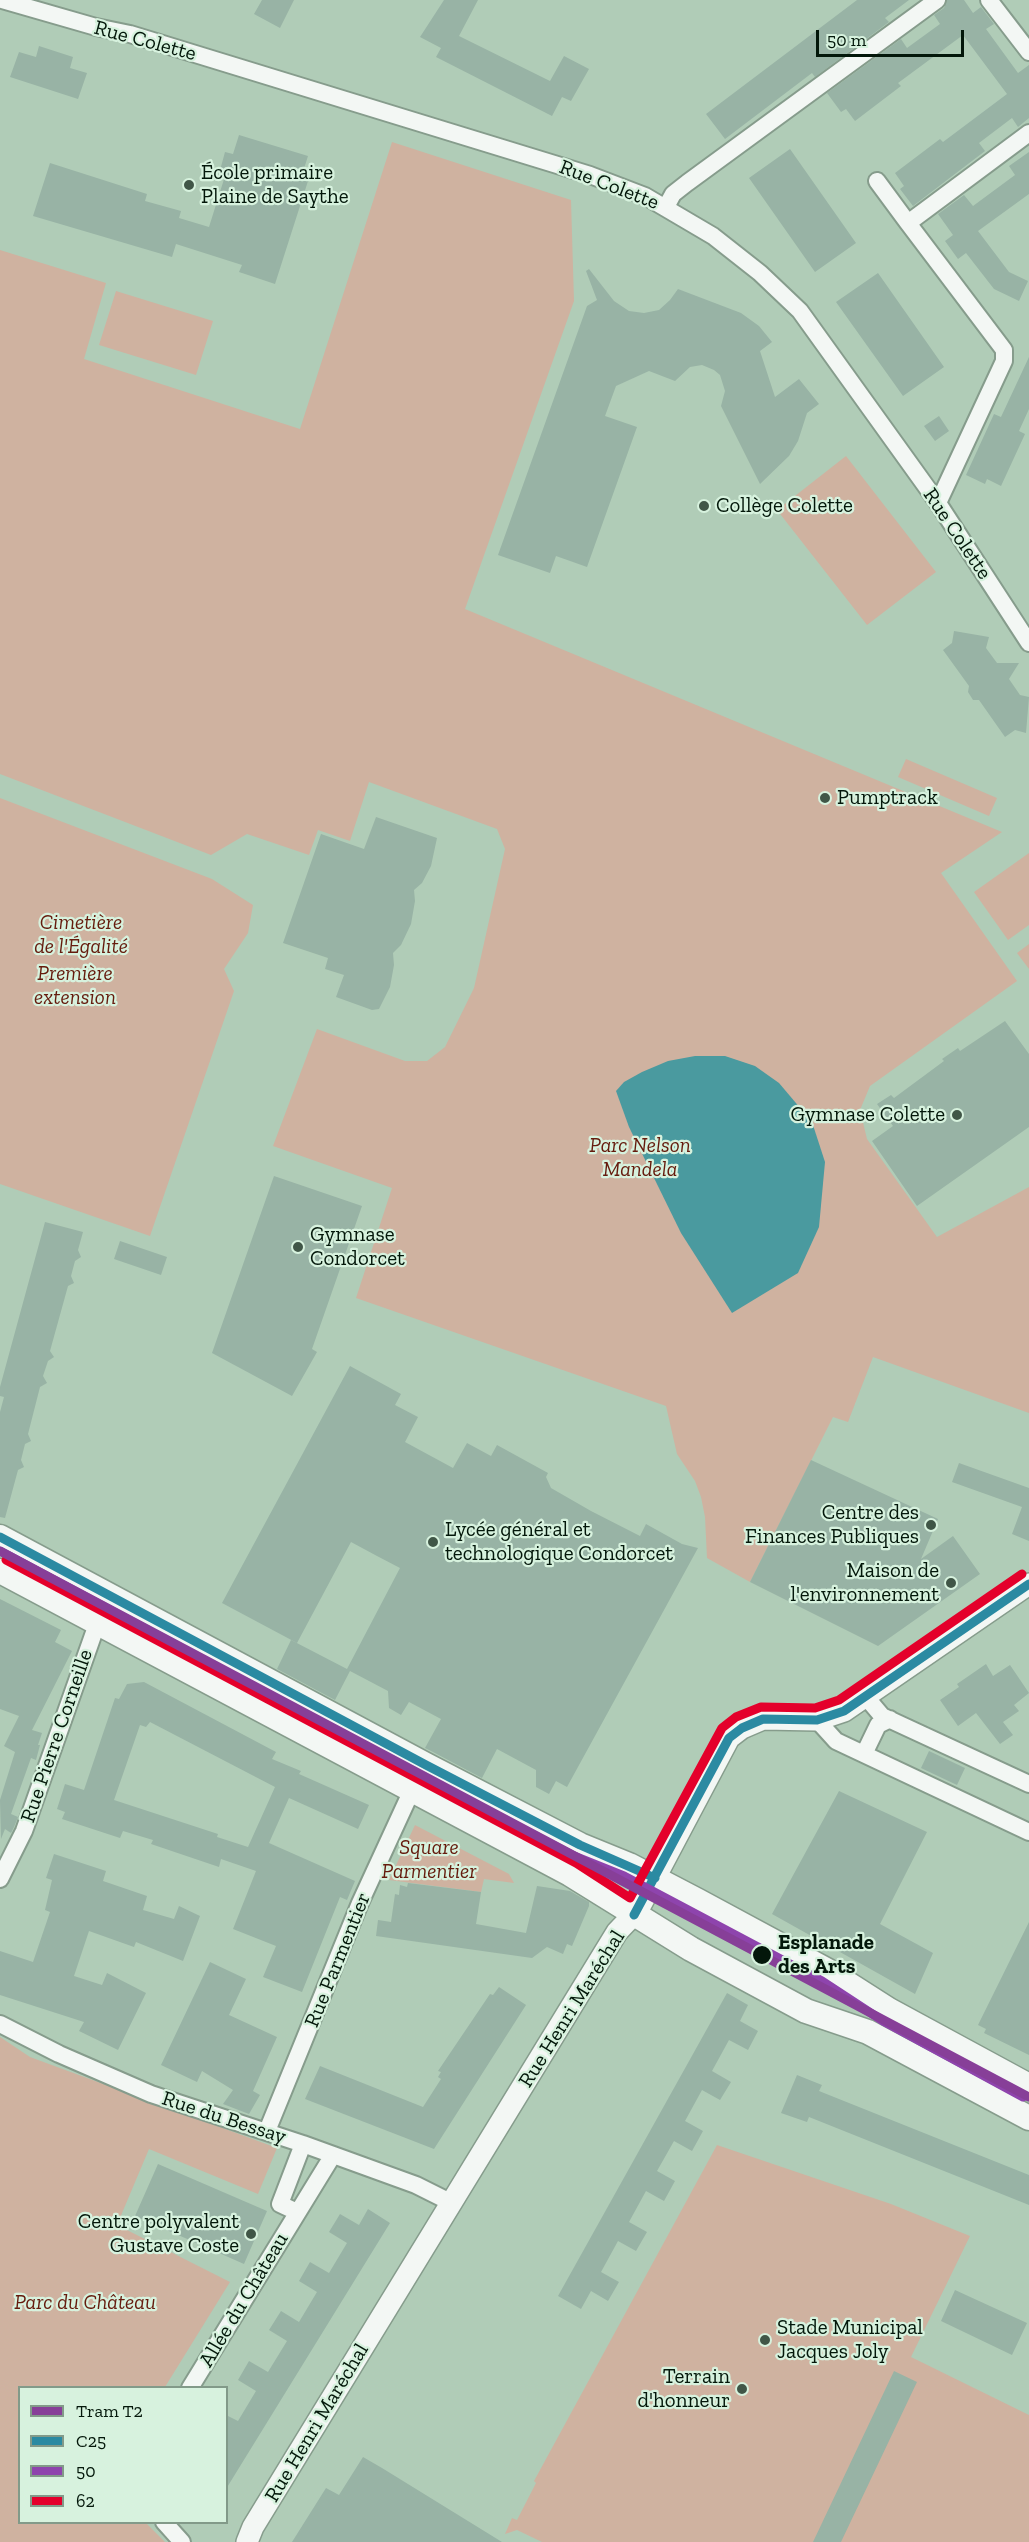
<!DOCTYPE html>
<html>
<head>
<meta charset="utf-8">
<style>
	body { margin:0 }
	#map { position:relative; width:1029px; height:2542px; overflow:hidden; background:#b0ccb7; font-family:"Zilla Slab",serif }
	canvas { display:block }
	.legend { position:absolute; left:18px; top:2386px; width:210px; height:138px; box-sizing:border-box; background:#d7f2de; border:2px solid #829a89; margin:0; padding:8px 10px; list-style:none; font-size:18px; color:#03170a }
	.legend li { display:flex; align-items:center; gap:12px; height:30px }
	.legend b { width:30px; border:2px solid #829a89 }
	.scale { position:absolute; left:816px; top:30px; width:148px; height:27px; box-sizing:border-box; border:3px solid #03170a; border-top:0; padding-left:8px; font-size:18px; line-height:21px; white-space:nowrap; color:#03170a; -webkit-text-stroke:4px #d7f2de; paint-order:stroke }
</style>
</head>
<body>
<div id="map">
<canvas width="1029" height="2542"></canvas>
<ul class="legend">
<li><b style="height:8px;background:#873f98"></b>Tram T2</li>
<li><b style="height:8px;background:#2b8aa2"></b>C25</li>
<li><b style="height:8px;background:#8e44ad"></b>50</li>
<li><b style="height:8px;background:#e4002b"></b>62</li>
</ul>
<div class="scale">50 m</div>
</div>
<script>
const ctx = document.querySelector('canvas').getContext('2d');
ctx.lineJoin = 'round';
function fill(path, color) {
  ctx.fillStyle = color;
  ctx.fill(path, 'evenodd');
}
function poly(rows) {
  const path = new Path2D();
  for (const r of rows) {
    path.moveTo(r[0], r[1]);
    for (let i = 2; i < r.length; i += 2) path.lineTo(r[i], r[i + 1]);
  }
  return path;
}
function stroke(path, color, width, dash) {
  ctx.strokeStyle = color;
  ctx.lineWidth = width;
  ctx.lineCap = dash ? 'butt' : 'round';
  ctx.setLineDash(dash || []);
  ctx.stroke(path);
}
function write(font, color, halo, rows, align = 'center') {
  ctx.font = font + ' "Zilla Slab",serif';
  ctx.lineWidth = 4.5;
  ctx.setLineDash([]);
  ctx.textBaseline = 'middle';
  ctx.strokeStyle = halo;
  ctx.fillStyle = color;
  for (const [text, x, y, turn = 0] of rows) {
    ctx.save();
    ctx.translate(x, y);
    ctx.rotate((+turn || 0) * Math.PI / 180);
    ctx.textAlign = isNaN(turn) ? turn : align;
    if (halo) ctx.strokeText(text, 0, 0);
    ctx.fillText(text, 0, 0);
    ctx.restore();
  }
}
fill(poly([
	[392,142,571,200,574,301,465,609,1002,832,941,873,1017,981,870,1086,860,1110,867,1139,937,1237,1029,1187,1029,1413,873,1357,848,1422,833,1417,750,1582,707,1558,705,1517,701,1497,695,1481,677,1454,666,1406,356,1298,392,1188,273,1146,317,1029,405,1061,427,1061,445,1047,474,988,505,849,497,829,369,782,350,841,318,830,309,855,247,834,211,855,0,774,0,250,106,283,84,359,300,429],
	[116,291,213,321,196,375,99,345],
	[846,456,936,572,867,625,777,510],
	[906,759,997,798,989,816,898,777],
	[0,798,212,879,253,905,248,933,224,969,234,991,150,1236,0,1184],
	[1029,853,1029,925,1008,940,974,892],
	[1029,944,1029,969,1017,953],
	[415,1825,509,1874,514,1883,484,1879,481,1892,389,1880],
	[0,2037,30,2057,277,2148,258,2194,149,2149,117,2225,230,2282,165,2387,20,2388,20,2522,146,2523,165,2542,0,2542],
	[717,2145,891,2204,970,2236,911,2357,1029,2415,1029,2542,542,2542,517,2530,505,2534,512,2518,517,2520,536,2483,534,2481]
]), '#cfb2a0');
fill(poly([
	[695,1056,725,1056,755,1066,779,1083,812,1122,825,1162,819,1227,798,1273,732,1313,681,1233,629,1127,616,1091,624,1082,642,1072,668,1061]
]), '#4a9a9f');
fill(poly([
	[262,0,294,0,280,28,254,14],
	[444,0,478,0,459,36,550,81,564,56,589,69,571,101,562,97,552,116,436,57,441,48,420,37],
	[857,0,909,0,885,18,889,22,815,77,812,73,725,139,706,114],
	[947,0,964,0,973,13,981,7,994,24,986,29,1018,73,1029,65,1029,118,1018,127,1012,118,979,143,985,151,913,206,900,189,904,186,895,173,940,139,943,142,1007,94,963,35,898,83,901,86,855,121,846,109,841,112,827,93,901,39,907,48,940,24,934,15,944,8],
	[39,46,73,57,70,68,87,73,78,99,10,77,19,52,36,57],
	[239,135,308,156,301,178,308,181,275,284,239,272,242,265,176,244,172,257,33,216,50,163,147,194,145,201,181,211,179,218,209,227,225,176,219,174,225,152,233,154],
	[790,149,856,243,815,272,749,178],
	[1029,152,1029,194,978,231,1009,272,1028,281,1019,301,994,289,966,253,958,259,945,241,953,235,938,214,964,195,973,206,1015,175,1009,166],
	[589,269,614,301,629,311,644,313,659,310,670,300,678,289,741,313,759,326,772,342,760,351,775,397,799,379,819,404,807,413,798,441,789,456,760,484,721,406,725,391,720,375,714,370,702,365,690,367,675,381,649,371,616,386,605,416,637,427,587,567,556,556,550,573,498,555,587,306,597,300,586,271],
	[878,273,944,367,903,396,836,302],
	[1029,357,1029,409,1019,431,1025,434,1001,486,987,479,985,484,966,475,994,414,1001,417],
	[939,416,949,431,935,441,924,426],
	[954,631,989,637,986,648,997,663,1019,663,1009,679,1020,695,1029,697,1026,733,1015,730,1005,737,979,700,973,700,968,692,969,686,943,650,952,643],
	[376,817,437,838,431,866,422,883,414,890,415,901,411,924,401,945,393,953,394,965,390,987,379,1009,372,1010,336,997,344,975,325,969,328,958,283,943,321,834,364,849],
	[1005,1021,1029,1054,1029,1127,917,1206,872,1141,893,1126,877,1104,891,1095,894,1098,944,1061,942,1059,958,1048,960,1051],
	[274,1176,362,1206,312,1349,317,1352,292,1396,212,1353],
	[45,1222,83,1232,78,1250,81,1257,75,1261,71,1276,74,1283,68,1286,50,1351,54,1357,48,1361,43,1376,47,1383,40,1387,28,1434,31,1441,25,1444,21,1460,24,1467,18,1470,5,1518,0,1517,0,1412,4,1397,0,1396,0,1387],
	[120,1241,167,1257,161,1275,114,1259],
	[350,1366,401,1394,395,1405,418,1417,405,1442,453,1468,467,1443,491,1456,497,1445,548,1473,546,1477,551,1488,591,1511,640,1536,646,1524,682,1544,698,1548,567,1787,556,1781,549,1794,536,1787,536,1770,497,1749,482,1778,433,1752,425,1748,441,1719,409,1702,401,1715,389,1708,388,1691,350,1671,335,1700,277,1669,291,1640,347,1669,400,1568,377,1556,351,1542,297,1643,222,1603],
	[811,1460,938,1519,921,1559,953,1536,980,1574,878,1646,750,1582],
	[959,1463,1029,1488,1029,1541,1012,1534,1022,1507,952,1482],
	[0,1599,61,1630,55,1642,72,1651,32,1730,42,1733,38,1745,40,1745,36,1760,31,1758,11,1814,18,1817,14,1827,11,1833,5,1829,1,1839,0,1800,15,1752,4,1746,19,1716,0,1709],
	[986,1664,993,1676,1010,1665,1029,1693,1014,1705,1019,1711,1003,1722,1013,1735,1000,1744,976,1713,958,1726,940,1700,959,1687,957,1684],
	[144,1682,276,1752,272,1759,301,1771,299,1774,369,1805,358,1829,289,1798,269,1843,355,1881,347,1900,340,1897,302,1992,263,1977,276,1946,233,1929,256,1871,221,1859,219,1867,151,1844,153,1840,123,1831,120,1838,62,1819,65,1812,57,1809,65,1784,84,1790,115,1698,119,1699,127,1684],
	[150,1722,275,1787,248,1847,217,1837,218,1834,114,1800,140,1725,146,1727],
	[929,1751,965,1768,957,1785,921,1768],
	[839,1791,927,1832,880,1924,933,1953,915,1994,772,1914],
	[54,1854,106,1871,103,1881,147,1896,143,1910,174,1919,179,1906,200,1916,183,1961,136,1942,134,1947,89,1931,74,1976,102,1985,107,1973,146,1993,118,2050,79,2031,84,2022,0,1995,0,1951,33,1962,50,1912,45,1910,52,1880,46,1878],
	[408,1883,481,1892,476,1924,526,1933,537,1886,570,1891,589,1902,589,1906,572,1946,567,1944,563,1954,547,1947,532,1958,376,1936,378,1920,391,1922,395,1894,399,1895,400,1885,407,1887],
	[1029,1922,1029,2055,984,2033,986,2029,978,2025],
	[210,1962,246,1979,229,2015,277,2037,253,2091,260,2095,249,2114,223,2104,233,2090,202,2071,197,2082,161,2065],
	[499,1987,526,2005,434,2149,305,2099,320,2066,423,2107,441,2079,438,2077,441,2072,438,2071,490,1994,493,1995],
	[727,1993,748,2005,740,2021,758,2031,748,2050,729,2040,712,2071,731,2082,720,2100,702,2090,685,2121,703,2131,692,2151,674,2141,657,2171,675,2181,664,2201,646,2191,629,2222,647,2232,636,2251,618,2241,601,2272,619,2282,608,2301,591,2291,581,2309,558,2296],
	[797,2075,822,2085,819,2091,1029,2175,1029,2205,809,2117,807,2122,781,2113],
	[158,2164,267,2211,244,2264,135,2216],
	[368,2209,390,2223,226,2489,226,2415,238,2421,256,2391,238,2380,249,2361,268,2372,287,2341,269,2330,281,2311,299,2322,317,2292,299,2281,310,2262,329,2273,347,2243,329,2232,340,2214,359,2225],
	[955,2290,1027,2323,1012,2355,941,2321],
	[894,2371,917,2382,841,2542,813,2542],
	[363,2457,382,2468,502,2542,292,2542,326,2488,339,2495]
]), '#98b3a5');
const minor = poly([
	[2,0,96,27,130,34,590,175,645,196,713,236,760,273,800,311,938,503,1029,643],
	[989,0,1029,52],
	[877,181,908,223],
	[666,207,673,194,687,183,937,0],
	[938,503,1004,361,1004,350,908,223,1029,133],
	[866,1697,882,1716,1029,1784],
	[817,1720,836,1741,1029,1832],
	[864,1754,878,1725,890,1719],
	[0,1879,24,1831,97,1624],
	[0,2024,59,2054,151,2094,303,2144,416,2185,452,2203],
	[267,2131,360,1903,412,1790],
	[297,2212,280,2204,303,2144],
	[190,2388,333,2155],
	[164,2522,182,2542]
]);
const tertiary = poly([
	[247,2542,253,2527,617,1932,638,1910,729,1738,742,1728,763,1719,817,1720,844,1711,1029,1584]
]);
const secondary = poly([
	[0,1537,426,1765,580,1845,629,1865,698,1901,828,1971,889,2010,1029,2086],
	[0,1571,570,1874,691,1949,806,2011,868,2032,1029,2118]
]);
stroke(minor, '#869c8c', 20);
stroke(tertiary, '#869c8c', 24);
stroke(secondary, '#869c8c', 27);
stroke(minor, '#f3f7f4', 16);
stroke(tertiary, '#f3f7f4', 21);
stroke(secondary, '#f3f7f4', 24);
stroke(poly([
	[0,1537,426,1765,580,1845,655,1878],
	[634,1915,729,1738,742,1728,763,1719,817,1720,844,1711,1029,1584]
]), '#2b8aa2', 9);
stroke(poly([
	[0,1551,420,1776,574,1856,624,1876,692,1912,822,1981,883,2021,1023,2097]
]), '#8e44ad', 9);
stroke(poly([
	[6,1560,576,1863,630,1898,722,1728,736,1717,761,1707,815,1708,839,1700,1022,1574]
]), '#e4002b', 9);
stroke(poly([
	[0,1551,1029,2097]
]), '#873f98', 9);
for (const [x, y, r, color] of [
	[189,185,6,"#405647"],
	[704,506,6,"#405647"],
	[825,798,6,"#405647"],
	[957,1115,6,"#405647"],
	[298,1247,6,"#405647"],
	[931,1525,6,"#405647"],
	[433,1542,6,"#405647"],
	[951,1583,6,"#405647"],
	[762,1955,10,"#03170a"],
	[251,2234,6,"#405647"],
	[765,2340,6,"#405647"],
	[742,2389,6,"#405647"]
]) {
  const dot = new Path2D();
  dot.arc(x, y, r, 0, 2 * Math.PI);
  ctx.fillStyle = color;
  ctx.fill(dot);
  stroke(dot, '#d7f2de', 2);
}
write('21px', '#03170a', '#d7f2de', [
	["Rue Colette",145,41,15],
	["Rue Colette",609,185,21],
	["Rue Colette",957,534,56],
	["Rue Pierre Corneille",57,1736,-71],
	["Rue Parmentier",338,1960,-68],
	["Rue Henri Maréchal",572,2009,-58],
	["Rue du Bessay",224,2118,18],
	["Allée du Château",244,2300,-59],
	["Rue Henri Maréchal",317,2423,-59]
]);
write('21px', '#03170a', '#d7f2de', [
	["École primaire",201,173],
	["Plaine de Saythe",201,197],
	["Collège Colette",716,506],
	["Pumptrack",837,798],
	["Gymnase Colette",945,1115,"right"],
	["Gymnase",310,1235],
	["Condorcet",310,1259],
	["Centre des",919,1513,"right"],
	["Finances Publiques",919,1537,"right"],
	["Lycée général et",445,1530],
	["technologique Condorcet",445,1554],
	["Maison de",939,1571,"right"],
	["l'environnement",939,1595,"right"],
	["Centre polyvalent",239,2222,"right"],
	["Gustave Coste",239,2246,"right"],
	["Stade Municipal",777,2328],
	["Jacques Joly",777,2352],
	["Terrain",730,2377,"right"],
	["d'honneur",730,2401,"right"]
], 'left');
write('italic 21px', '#651b0d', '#d7f2de', [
	["Cimetière",81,923],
	["de l'Égalité",81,947],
	["Première",75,974],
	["extension",75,998],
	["Parc Nelson",640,1146],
	["Mandela",640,1170],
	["Square",429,1848],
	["Parmentier",429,1872],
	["Parc du Château",85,2303]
]);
write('bold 21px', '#03170a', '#d7f2de', [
	["Esplanade",778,1943],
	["des Arts",778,1967]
], 'left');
</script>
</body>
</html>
